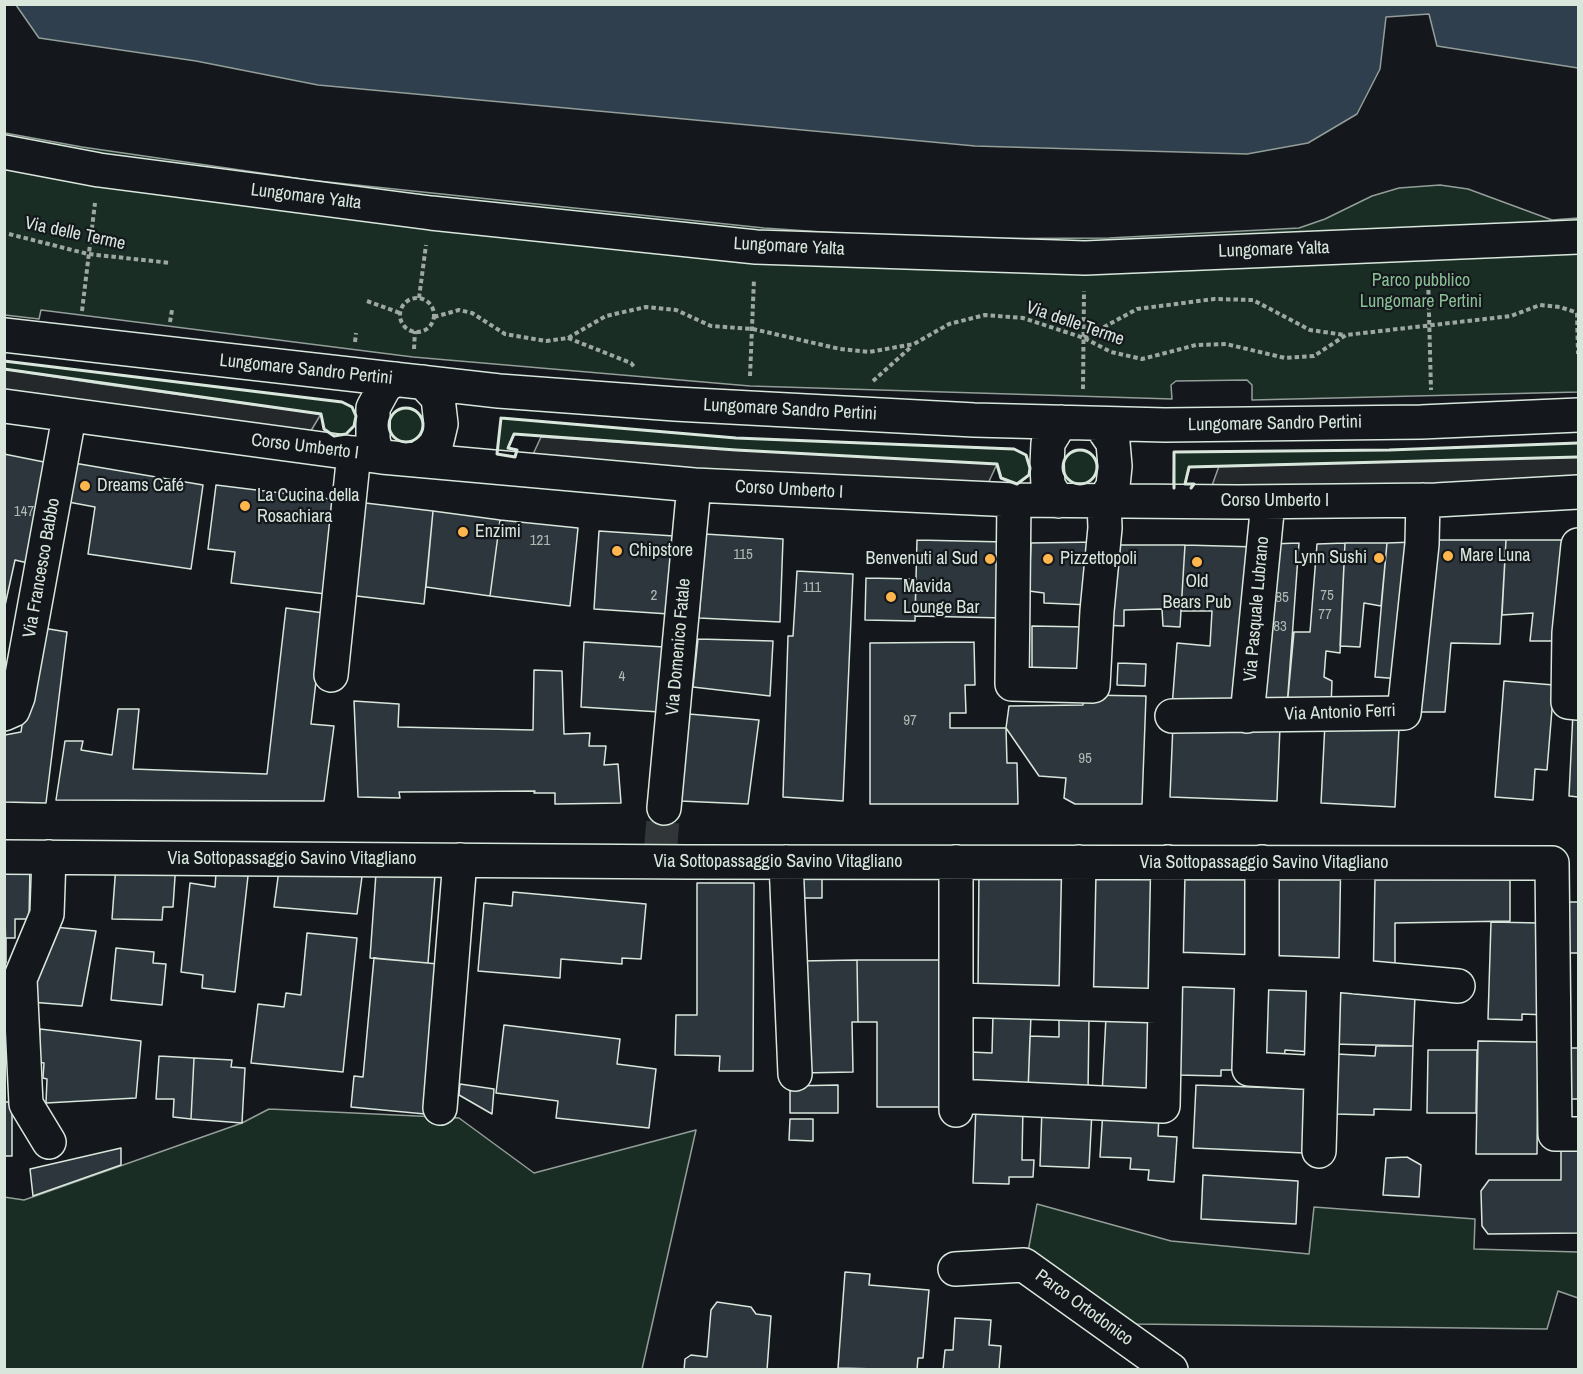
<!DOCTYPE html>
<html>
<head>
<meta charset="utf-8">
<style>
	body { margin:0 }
	#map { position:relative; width:1583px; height:1374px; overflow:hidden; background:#14181c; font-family:"Archivo Narrow",sans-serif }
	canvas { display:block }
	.frame { position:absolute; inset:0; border:6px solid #d8e6dc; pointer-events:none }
</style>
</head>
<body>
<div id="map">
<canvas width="1583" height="1374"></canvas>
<div class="frame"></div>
</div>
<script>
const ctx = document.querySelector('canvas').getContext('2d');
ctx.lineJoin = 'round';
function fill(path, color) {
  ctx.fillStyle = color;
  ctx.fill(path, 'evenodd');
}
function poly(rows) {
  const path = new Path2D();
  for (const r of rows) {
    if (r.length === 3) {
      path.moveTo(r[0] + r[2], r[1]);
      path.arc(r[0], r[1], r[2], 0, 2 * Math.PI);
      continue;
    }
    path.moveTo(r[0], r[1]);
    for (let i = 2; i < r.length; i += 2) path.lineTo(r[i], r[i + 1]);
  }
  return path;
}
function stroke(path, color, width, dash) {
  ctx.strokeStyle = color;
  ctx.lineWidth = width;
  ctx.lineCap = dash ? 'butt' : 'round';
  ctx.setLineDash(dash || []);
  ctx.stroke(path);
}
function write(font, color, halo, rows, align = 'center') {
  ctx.font = font + ' "Archivo Narrow",sans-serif';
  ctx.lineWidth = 4.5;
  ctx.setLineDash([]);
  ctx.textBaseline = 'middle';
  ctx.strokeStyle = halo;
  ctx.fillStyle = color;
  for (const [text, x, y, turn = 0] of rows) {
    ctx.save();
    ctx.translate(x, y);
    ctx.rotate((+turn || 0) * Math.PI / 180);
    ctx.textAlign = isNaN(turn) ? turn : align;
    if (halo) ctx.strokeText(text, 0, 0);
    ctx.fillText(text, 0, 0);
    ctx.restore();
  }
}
const green = poly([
	[5,133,82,147,309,180,764,228,925,239,1109,238,1299,228,1325,219,1372,196,1399,188,1440,185,1468,189,1552,220,1578,218,1578,392,1252,400,1252,385,1247,380,1176,381,1171,385,1172,399,750,386,413,357,41,310,39,319,5,315,5,133],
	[4,361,342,402,352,407,356,416,354,426,346,434,334,436,324,429,321,414,5,369,4,361],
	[406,425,17],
	[501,418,736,438,1014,449,1026,455,1030,468,1029,475,1017,484,1001,478,996,464,736,450,514,434,508,448,517,450,515,457,497,454,501,418],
	[1578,443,1578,457,1190,467,1185,484,1194,484,1191,489,1173,488,1174,452,1389,450,1578,443],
	[1080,467,17],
	[269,1109,459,1118,534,1173,696,1130,642,1369,5,1369,4,1197,24,1200,242,1123,269,1109],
	[1037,1204,1171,1241,1309,1254,1314,1207,1475,1219,1474,1249,1578,1252,1578,1298,1558,1291,1547,1329,1134,1324,1027,1257,1037,1204]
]);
fill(green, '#1a2d24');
stroke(green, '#939e99', 1.5);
const parking = poly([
	[4,369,101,384,321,414,306,439,5,397,4,369],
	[541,437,736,450,997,464,985,490,529,463,541,437],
	[1578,457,1578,485,1209,494,1219,466,1578,457]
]);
fill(parking, '#24282b');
stroke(parking, '#939e99', 1.5);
const water = poly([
	[1578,4,1578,68,1437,46,1429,14,1386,17,1380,69,1357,114,1308,143,1247,154,975,146,318,85,196,61,39,38,16,5,1578,4]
]);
fill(water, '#2f3f4d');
stroke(water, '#939e99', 1.5);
const building = poly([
	[4,454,54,464,32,564,15,560,4,610,4,454],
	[68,462,203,485,191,569,88,554,95,507,63,501,68,462],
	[216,485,338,500,326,594,231,583,235,552,208,549,216,485],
	[357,502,433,511,424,604,348,595,357,502],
	[433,511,500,520,490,596,426,587,433,511],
	[500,520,578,528,570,606,490,596,500,520],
	[599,531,674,536,669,614,594,609,599,531],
	[705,534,783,539,780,622,699,618,705,534],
	[917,540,1006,542,1004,618,915,616,917,540],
	[1432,540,1506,540,1500,644,1451,643,1445,712,1416,712,1432,540],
	[1506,540,1569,540,1555,641,1530,641,1533,613,1502,615,1506,540],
	[1099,542,1091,605,1044,603,1044,593,1029,591,1031,543,1099,542],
	[1415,542,1401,679,1375,677,1387,543,1415,542],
	[1299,543,1287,707,1254,707,1270,544,1299,543],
	[1345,543,1387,543,1381,606,1364,603,1360,647,1340,646,1345,543],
	[1345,543,1340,653,1326,651,1324,677,1332,681,1331,707,1287,707,1294,632,1310,632,1317,544,1345,543],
	[1110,545,1185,545,1180,627,1163,626,1162,609,1124,610,1124,626,1102,625,1110,545],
	[1185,545,1257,547,1241,708,1172,707,1177,643,1210,646,1212,611,1181,611,1185,545],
	[797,571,853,574,843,801,783,797,788,636,793,636,797,571],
	[866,578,916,579,915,621,865,620,866,578],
	[286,608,324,613,311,724,334,726,324,801,56,800,65,741,83,741,81,750,112,755,118,709,139,709,133,769,267,774,286,608],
	[1032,626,1087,627,1083,675,1032,673,1032,626],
	[37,627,67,632,46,803,4,802,5,735,21,732,37,627],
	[698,639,773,641,770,696,693,687,698,639],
	[584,642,664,647,660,712,581,707,584,642],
	[974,642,975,685,965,685,966,713,950,713,950,728,1006,728,1007,763,1017,763,1018,804,870,804,870,643,974,642],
	[1118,663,1146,664,1145,686,1117,685,1118,663],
	[534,670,562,671,564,734,590,733,589,746,606,746,604,765,618,764,621,803,555,804,555,793,534,793,535,791,399,792,400,798,358,797,354,701,399,704,398,727,533,730,534,670],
	[1504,681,1554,685,1547,770,1535,769,1533,800,1495,797,1504,681],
	[1084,695,1146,696,1142,804,1075,804,1064,798,1066,778,1039,776,1006,728,1009,706,1083,705,1084,695],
	[1573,712,1578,712,1578,797,1569,796,1573,712],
	[689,714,759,720,748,804,680,801,689,714],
	[1173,723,1280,727,1277,801,1170,797,1173,723],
	[1325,723,1399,728,1395,807,1321,803,1325,723],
	[176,862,173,907,163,907,162,920,112,919,116,865,176,862],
	[4,864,30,864,29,919,15,919,15,938,6,938,6,963,4,864],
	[979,867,1066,868,1065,993,978,992,979,867],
	[363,869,357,914,274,907,279,870,363,869],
	[1089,870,1155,872,1152,996,1088,994,1089,870],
	[1273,871,1347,873,1345,966,1270,964,1273,871],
	[799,872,822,872,822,898,799,898,799,872],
	[1183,872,1251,873,1250,962,1181,961,1183,872],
	[216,873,248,876,235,992,202,988,203,975,181,972,190,883,215,887,216,873],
	[376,873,435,875,428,963,370,958,376,873],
	[1372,875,1510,875,1510,921,1395,923,1395,971,1365,972,1372,875],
	[697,883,754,883,753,1071,719,1071,720,1056,675,1055,676,1015,697,1015,697,883],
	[513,892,646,904,641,959,622,958,622,964,561,959,560,978,478,971,484,903,512,906,513,892],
	[1564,902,1578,902,1578,953,1564,953,1564,902],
	[1491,922,1539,923,1547,1015,1522,1014,1522,1020,1488,1019,1491,922],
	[54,927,96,931,82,1006,30,1002,54,927],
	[307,933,357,938,343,1072,251,1063,258,1004,284,1007,286,993,301,995,307,933],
	[116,948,154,952,153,963,166,964,162,1005,111,1000,116,948],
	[374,958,438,964,425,1114,351,1107,354,1076,363,1077,374,958],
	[857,960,945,960,944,1107,877,1107,877,1022,858,1022,857,960],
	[857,960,858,1022,852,1022,853,1072,802,1073,801,961,857,960],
	[1263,978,1315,981,1312,1052,1285,1050,1284,1061,1258,1059,1263,978],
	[1181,979,1244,981,1241,1070,1221,1070,1221,1076,1177,1075,1181,979],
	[1335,991,1415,995,1413,1046,1332,1044,1335,991],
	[993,1014,1031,1015,1028,1091,968,1090,970,1052,992,1053,993,1014],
	[1059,1015,1089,1016,1088,1093,1028,1091,1030,1036,1059,1037,1059,1015],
	[1106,1017,1154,1020,1150,1097,1102,1095,1106,1017],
	[504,1025,620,1039,617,1064,656,1069,649,1128,556,1118,558,1101,496,1093,504,1025],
	[40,1029,141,1041,136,1098,46,1103,47,1079,43,1078,44,1063,38,1062,40,1029],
	[1478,1041,1538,1042,1537,1154,1476,1154,1478,1041],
	[1376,1046,1413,1046,1411,1110,1374,1109,1374,1115,1335,1114,1337,1054,1375,1056,1376,1046],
	[1561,1048,1578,1048,1578,1099,1560,1099,1561,1048],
	[1428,1050,1477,1050,1476,1113,1427,1113,1428,1050],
	[159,1056,194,1058,191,1119,173,1117,174,1099,156,1099,159,1056],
	[194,1058,232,1060,231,1067,245,1068,242,1123,191,1119,194,1058],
	[460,1084,494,1089,492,1114,459,1095,460,1084],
	[838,1085,838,1113,790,1113,790,1086,838,1085],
	[1196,1085,1307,1089,1304,1153,1193,1148,1196,1085],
	[4,1102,12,1102,12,1156,4,1156,4,1102],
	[976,1105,1023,1106,1022,1160,1034,1160,1033,1177,1009,1177,1009,1184,973,1183,976,1105],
	[1042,1108,1092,1111,1089,1168,1040,1166,1042,1108],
	[1103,1110,1159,1114,1158,1136,1177,1137,1174,1182,1148,1180,1149,1170,1130,1169,1131,1158,1100,1157,1103,1110],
	[790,1119,813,1119,813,1141,789,1140,790,1119],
	[1561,1141,1578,1141,1578,1233,1488,1234,1482,1226,1481,1191,1489,1180,1561,1180,1561,1141],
	[121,1148,121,1165,33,1196,30,1169,121,1148],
	[1407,1157,1421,1165,1419,1197,1383,1195,1386,1158,1407,1157],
	[1203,1175,1298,1181,1296,1224,1201,1219,1203,1175],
	[845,1272,870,1274,869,1285,929,1290,923,1358,918,1358,917,1370,838,1368,845,1272],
	[717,1302,751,1307,756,1314,771,1316,767,1370,684,1370,685,1359,691,1355,707,1357,711,1310,717,1302],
	[955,1318,991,1320,989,1345,1001,1346,999,1370,943,1370,945,1350,953,1350,955,1318]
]);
fill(building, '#2c363c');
stroke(building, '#d8e6dc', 1.5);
stroke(poly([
	[660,855,664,808]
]), '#313739', 33, [33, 16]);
const minor = poly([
	[4,152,99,170,431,213,756,247,1085,258,1578,237],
	[4,335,499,391,675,404,974,420,1165,425,1421,422,1578,415],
	[4,406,382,457,694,485,1014,500,1238,502,1436,500,1578,492],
	[382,457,375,448,373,439,373,408,385,386,396,379],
	[417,460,436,445,441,424,438,398,423,382],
	[1014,500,1012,684,1093,686,1097,611,1105,528,1104,501,1113,486,1115,466,1113,443,1100,424],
	[1058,501,1048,485,1047,465,1048,443,1061,422],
	[1578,545,1569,633,1568,702,1578,703],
	[331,675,354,453],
	[4,714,13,710,18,697,69,417],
	[1172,716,1404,713,1422,544,1423,500],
	[1247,716,1268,502],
	[664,808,694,485],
	[4,857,687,862,1552,863,1555,1134,1578,1134],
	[786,862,795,1074],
	[956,862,956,1110],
	[1262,862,1262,972],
	[1166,969,1337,975,1458,986],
	[1252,972,1249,1069,1321,1073],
	[1356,977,1358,863],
	[956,1000,1165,1006],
	[1076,1003,1079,862],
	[956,1096,1163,1106,1168,862],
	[440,1108,460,860],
	[49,1142,26,1104,20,979,47,914,49,857],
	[1319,1151,1324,975],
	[955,1269,1024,1265,1171,1370]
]);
stroke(minor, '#d8e6dc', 36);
stroke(poly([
	[9,234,88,254,171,263],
	[1428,275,1431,390],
	[419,298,426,245],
	[417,315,17],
	[367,301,400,313],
	[82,311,95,203],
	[1577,313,1578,354],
	[434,317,459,310,472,313,505,334,546,341,568,338,606,316,646,307,676,310,711,326,753,329,840,349,869,352,914,344,949,324,985,315,1023,318,1084,338,1111,352,1142,359,1196,345,1226,344,1285,358,1314,356,1346,335,1511,316,1540,305,1560,307,1578,313],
	[170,322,172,310],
	[568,338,631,363,635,368],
	[1084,338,1137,309,1214,299,1253,300,1310,330,1345,335],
	[355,342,356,333],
	[414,349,415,331],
	[750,376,754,279],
	[873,381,912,346],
	[1083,389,1084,291]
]), '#9da8a2', 4, [4.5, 3]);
stroke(minor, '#14181c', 33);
stroke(poly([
	[4,361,342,402,352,407,356,416,354,426,346,434,334,436,324,429,321,414,4,369],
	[406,425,17],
	[501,418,736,438,1014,449,1026,455,1030,468,1029,475,1017,484,1001,478,997,464,736,450,514,434,508,448,517,450,515,457,497,454,501,418],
	[1080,467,17],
	[1174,488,1174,452,1389,450,1578,443],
	[1191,488,1194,484,1185,484,1189,467,1578,457]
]), '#d8e6dc', 3);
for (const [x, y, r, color] of [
	[85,486,6,"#ffb74d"],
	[245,506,6,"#ffb74d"],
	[463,532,6,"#ffb74d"],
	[617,551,6,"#ffb74d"],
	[1448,556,6,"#ffb74d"],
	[1379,558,6,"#ffb74d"],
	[990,559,6,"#ffb74d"],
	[1048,559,6,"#ffb74d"],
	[1197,562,6,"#ffb74d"],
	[891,597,6,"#ffb74d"]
]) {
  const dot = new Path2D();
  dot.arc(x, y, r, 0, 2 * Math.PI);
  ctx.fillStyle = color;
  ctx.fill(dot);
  stroke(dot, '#14181c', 2);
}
write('15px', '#adbab4', null, [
	["147",24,512],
	["121",540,541],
	["115",743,555],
	["111",812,588],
	["2",654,596],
	["75",1327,596],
	["85",1282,598],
	["77",1325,615],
	["83",1280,627],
	["4",622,677],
	["97",910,721],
	["95",1085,759]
]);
write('18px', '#d8e6dc', '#14181c', [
	["Lungomare Yalta",306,197,7],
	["Via delle Terme",75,234,12],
	["Lungomare Yalta",789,247,3],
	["Lungomare Yalta",1274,250,-2],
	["Via delle Terme",1075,324,19],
	["Lungomare Sandro Pertini",306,370,6],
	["Lungomare Sandro Pertini",790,410,3],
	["Lungomare Sandro Pertini",1275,424,-1],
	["Corso Umberto I",305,447,7],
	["Corso Umberto I",789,490,3],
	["Corso Umberto I",1275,501],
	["Via Francesco Babbo",42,568,-80],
	["Via Pasquale Lubrano",1257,609,-85],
	["Via Domenico Fatale",679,647,-85],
	["Via Antonio Ferri",1340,713,-2],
	["Via Sottopassaggio Savino Vitagliano",292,859],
	["Via Sottopassaggio Savino Vitagliano",778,862],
	["Via Sottopassaggio Savino Vitagliano",1264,863],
	["Parco Ortodonico",1084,1308,36]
]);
write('18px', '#8ac095', '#14181c', [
	["Parco pubblico",1421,281],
	["Lungomare Pertini",1421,302]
]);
write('18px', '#d8e6dc', '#14181c', [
	["Dreams Café",97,486],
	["La Cucina della",257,496],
	["Rosachiara",257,517],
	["Enzimi",475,532],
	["Chipstore",629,551],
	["Mare Luna",1460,556],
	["Lynn Sushi",1367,558,"right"],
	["Benvenuti al Sud",978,559,"right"],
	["Pizzettopoli",1060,559],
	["Old",1197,582,"center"],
	["Bears Pub",1197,603,"center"],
	["Mavida",903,587],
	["Lounge Bar",903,608]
], 'left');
</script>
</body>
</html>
